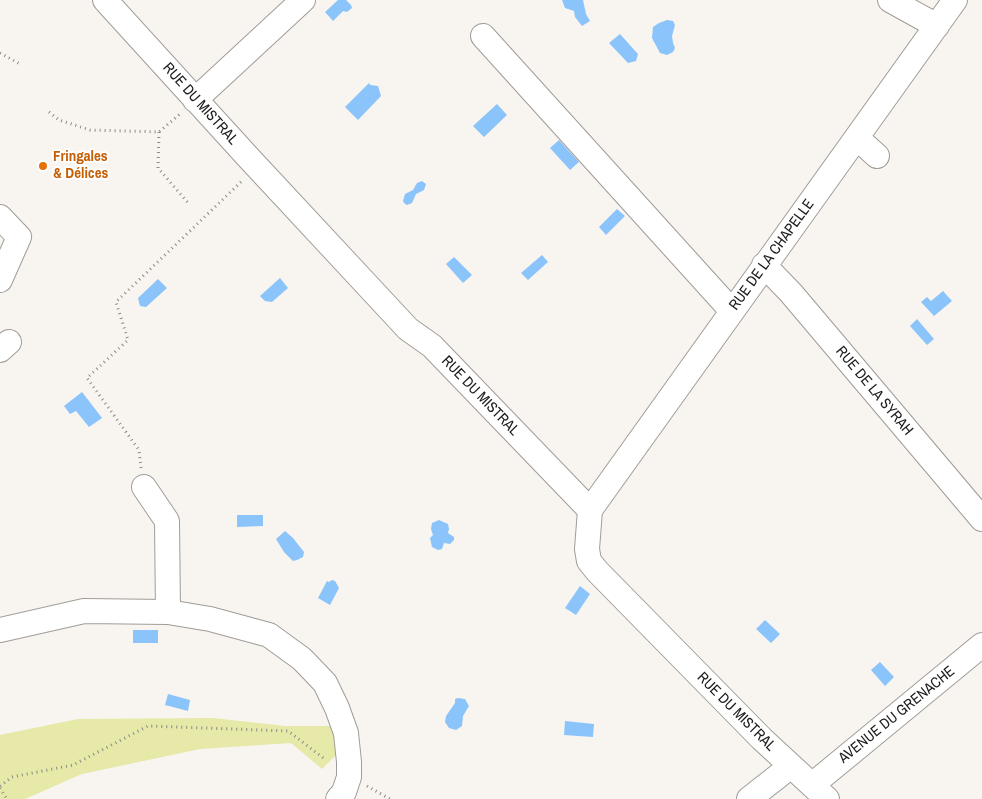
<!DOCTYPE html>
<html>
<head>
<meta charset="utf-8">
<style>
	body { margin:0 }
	canvas { display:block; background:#f8f4ef }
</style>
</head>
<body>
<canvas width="982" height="799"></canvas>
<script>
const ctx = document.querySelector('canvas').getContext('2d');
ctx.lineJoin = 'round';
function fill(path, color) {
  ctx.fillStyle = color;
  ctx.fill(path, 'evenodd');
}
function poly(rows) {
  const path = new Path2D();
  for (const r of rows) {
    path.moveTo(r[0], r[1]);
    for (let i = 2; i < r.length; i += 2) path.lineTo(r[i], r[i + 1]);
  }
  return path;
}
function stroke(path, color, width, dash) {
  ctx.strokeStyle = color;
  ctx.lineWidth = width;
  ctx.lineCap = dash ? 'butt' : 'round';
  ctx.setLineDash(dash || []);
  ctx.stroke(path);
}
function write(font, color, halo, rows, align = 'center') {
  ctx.font = font + ' "Archivo Narrow",sans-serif';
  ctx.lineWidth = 4;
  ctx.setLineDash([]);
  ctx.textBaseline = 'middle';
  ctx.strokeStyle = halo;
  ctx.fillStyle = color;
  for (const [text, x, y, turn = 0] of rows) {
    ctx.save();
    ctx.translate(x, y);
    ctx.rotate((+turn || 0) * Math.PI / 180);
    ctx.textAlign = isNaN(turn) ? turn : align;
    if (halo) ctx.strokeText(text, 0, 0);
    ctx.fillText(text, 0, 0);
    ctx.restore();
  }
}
fill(poly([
	[213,718,285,726,332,726,338,753,322,769,291,743,200,749,82,774,25,799,0,799,0,735,78,719]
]), '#e6e9a8');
fill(poly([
	[338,0,346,0,351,5,352,8,347,12,343,11,333,21,325,12],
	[562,0,583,0,586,14,590,21,582,26,575,17,574,11,565,8],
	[667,20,673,21,675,25,672,36,673,43,675,48,673,52,667,55,660,53,652,38,653,27,659,23],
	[620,34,638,54,636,61,628,63,609,43],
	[369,83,370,85,378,86,381,96,358,120,345,107],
	[497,104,507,115,484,137,473,126],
	[559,140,579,162,570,170,550,148],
	[422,181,426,184,424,190,416,194,412,203,407,205,404,203,403,201,405,194,413,190,417,183],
	[617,209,625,216,606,235,599,227],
	[542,255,548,262,528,280,521,273],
	[454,257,472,275,463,283,446,264],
	[280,278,288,288,272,302,265,301,260,296],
	[158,279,167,288,146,307,140,306,138,298],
	[943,291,952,301,934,316,921,302,927,297,931,301],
	[917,319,934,339,927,345,910,326],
	[82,392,102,418,89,427,76,411,70,414,64,406],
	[237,515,263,515,263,526,237,527],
	[439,520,448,524,449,529,448,533,454,537,454,540,450,544,444,543,442,549,438,550,432,547,430,538,433,535,431,529,432,523],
	[285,531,293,538,304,552,303,557,297,560,293,561,284,552,276,539],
	[332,580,335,581,339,588,330,605,318,598,327,581,329,582],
	[580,586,590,594,576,615,565,608],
	[765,620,780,634,771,643,756,629],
	[133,630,158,630,158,643,133,643],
	[880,662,894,677,885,686,871,670],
	[168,694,190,700,188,711,165,705],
	[458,698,465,699,469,706,463,716,462,726,456,730,449,728,445,722,446,716,455,703,455,699],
	[565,721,594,724,593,737,564,735]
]), '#8bc4fa');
const minor = poly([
	[105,0,247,156,408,329,432,346,590,510,587,549,589,561,597,571,762,739,827,799],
	[890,0,937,26],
	[483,36,731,310],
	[195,100,303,0],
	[857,138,877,156],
	[0,217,19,237,0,280],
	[764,265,791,293,982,519],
	[0,350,9,342],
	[144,487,167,521,168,612],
	[590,510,955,0],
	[0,630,84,611,168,612,210,619,269,635,302,659,325,683,337,708,346,733,349,762,349,777,344,792,338,799],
	[812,785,982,645],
	[749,799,791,766]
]);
stroke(minor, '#a09d98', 26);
stroke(poly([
	[0,53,20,64],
	[49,112,59,120,90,130,159,132,180,114],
	[159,132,158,168,189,204],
	[141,468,139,450,87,378,128,340,116,302,242,181],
	[0,786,12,777,73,765,148,726,288,731,326,760],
	[367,786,390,799],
	[0,788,7,799]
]), '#8c8986', 3, [1, 4]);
stroke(minor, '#fff', 24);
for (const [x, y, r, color] of [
	[43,166,5,"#e8710a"]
]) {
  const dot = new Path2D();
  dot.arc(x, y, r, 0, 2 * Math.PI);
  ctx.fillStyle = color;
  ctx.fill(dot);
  stroke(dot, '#fff', 2);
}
write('15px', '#1e1d1b', '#fff', [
	["RUE DU MISTRAL",200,104,48],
	["RUE DE LA CHAPELLE",772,255,-54],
	["RUE DE LA SYRAH",874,391,50],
	["RUE DU MISTRAL",480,396,46],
	["RUE DU MISTRAL",736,712,45],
	["AVENUE DU GRENACHE",897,715,-39]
]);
write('bold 15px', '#c56008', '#fff', [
	["Fringales",53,157],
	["& Délices",53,174]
], 'left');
</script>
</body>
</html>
